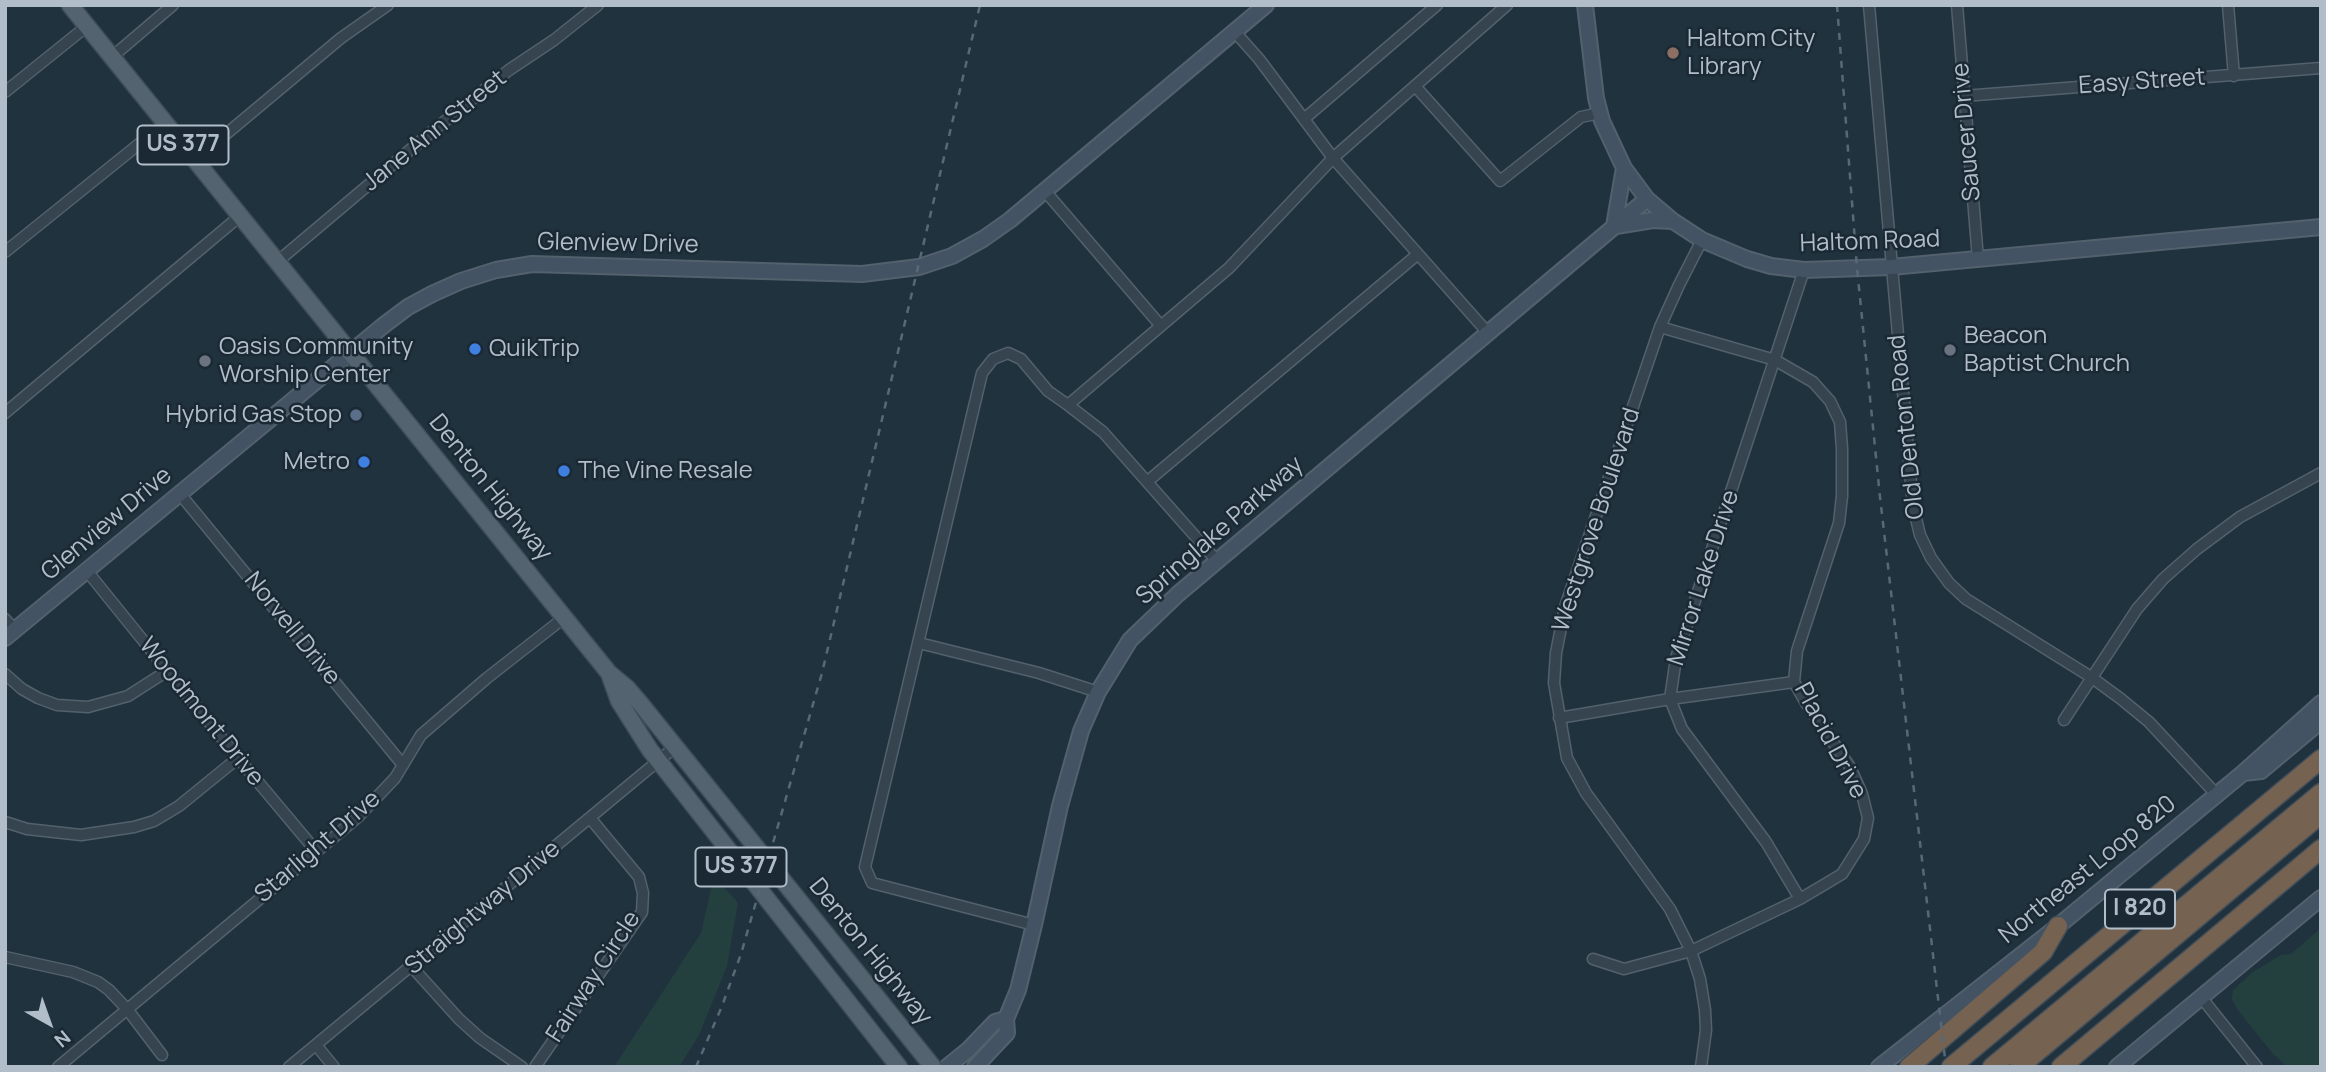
<!DOCTYPE html>
<html>
<head>
<meta charset="utf-8">
<style>
	body { margin:0 }
	#map { position:relative; width:2326px; height:1072px; overflow:hidden; background:#21323f; font-family:Manrope,sans-serif }
	canvas { display:block }
	.frame { position:absolute; inset:0; border:7px solid #b1beca; pointer-events:none }
	.north { position:absolute; left:14px; top:988px; width:70px; height:70px; -webkit-text-stroke:5px #1a2934; paint-order:stroke; rotate:140deg; font-size:19px; font-weight:700; line-height:28px; text-align:center; color:#b1beca }
	.north::after { content:''; display:block; margin:auto; width:24px; height:32px; background:#b1beca; clip-path:polygon(50% 0,100% 100%,50% 72%,0 100%) }
</style>
</head>
<body>
<div id="map">
<canvas width="2326" height="1072"></canvas>
<div class="frame"></div>
<div class="north">N</div>
</div>
<script>
const ctx = document.querySelector('canvas').getContext('2d');
ctx.lineJoin = 'round';
function fill(path, color) {
  ctx.fillStyle = color;
  ctx.fill(path, 'evenodd');
}
function poly(rows) {
  const path = new Path2D();
  for (const r of rows) {
    path.moveTo(r[0], r[1]);
    for (let i = 2; i < r.length; i += 2) path.lineTo(r[i], r[i + 1]);
  }
  return path;
}
function stroke(path, color, width, dash) {
  ctx.strokeStyle = color;
  ctx.lineWidth = width;
  ctx.lineCap = dash ? 'butt' : 'round';
  ctx.setLineDash(dash || []);
  ctx.stroke(path);
}
function write(font, color, halo, rows, align = 'center') {
  ctx.font = font + ' Manrope,sans-serif';
  ctx.lineWidth = 5;
  ctx.setLineDash([]);
  ctx.textBaseline = 'middle';
  ctx.strokeStyle = halo;
  ctx.fillStyle = color;
  for (const [text, x, y, turn = 0] of rows) {
    ctx.save();
    ctx.translate(x, y);
    ctx.rotate((+turn || 0) * Math.PI / 180);
    ctx.textAlign = isNaN(turn) ? turn : align;
    if (halo) ctx.strokeText(text, 0, 0);
    ctx.fillText(text, 0, 0);
    ctx.restore();
  }
}
fill(poly([
	[714,876,738,903,727,966,699,1035,679,1067,614,1067,701,933],
	[2321,928,2321,1067,2288,1067,2273,1054,2238,1010,2232,1000,2233,990,2253,972,2281,955,2291,954]
]), '#23403f');
const street = poly([
	[1869,5,1913,506,1920,535,1931,558,1949,583,1966,599,2091,677,2121,699,2149,722,2216,794],
	[1957,5,1978,259],
	[2228,5,2234,76],
	[1235,32,1259,59,1333,158,1488,333],
	[112,57,173,5],
	[1415,86,1500,181,1581,117,1600,113],
	[5,92,87,26],
	[1964,96,2321,68],
	[1304,119,1437,5],
	[195,160,341,38,388,5],
	[1045,191,1161,326],
	[5,252,144,140],
	[277,262,430,133,509,70,554,40,598,5],
	[1068,405,1103,432,1217,561],
	[5,413,240,216],
	[1148,481,1418,254],
	[180,494,403,765],
	[87,571,238,758,316,851],
	[5,619,15,630],
	[919,643,1039,673,1098,692],
	[5,674,22,689,38,698,57,705,88,707,128,696,167,671],
	[1559,718,1670,699,1794,682],
	[2064,720,2137,609,2163,579,2197,549,2240,517,2321,473],
	[5,822,27,829,81,835,134,827,154,821,179,806,238,758],
	[1800,899,1766,842,1682,729,1670,699,1676,658,1804,270],
	[1034,925,872,883,865,867,982,373,993,359,1008,353,1021,359,1048,391,1068,405,1229,268,1333,158,1507,5],
	[5,957,73,972,98,982,109,990,127,1009,162,1055],
	[1593,959,1624,969,1691,951,1800,899,1842,874,1864,839,1868,818,1862,794,1850,767,1806,703,1794,682,1797,651,1839,523,1842,496,1842,449,1840,422,1830,401,1813,382,1775,360,1660,327],
	[412,967,459,1019,480,1038,522,1067],
	[2201,997,2257,1067],
	[316,1045,334,1067],
	[58,1067,358,817,395,778,421,735,487,678,565,617],
	[289,1067,675,747],
	[535,1067,642,912,643,893,639,877,590,818],
	[1701,1067,1706,1030,1705,1010,1700,979,1691,951,1670,909,1586,793,1567,758,1554,683,1556,653,1565,607,1660,327,1679,285,1702,240]
]);
const secondary = poly([
	[1585,5,1596,98,1602,121,1624,168,1647,199,1673,221,1702,240,1747,259,1771,266,1804,270,1891,267,2321,227],
	[1614,226,1624,168],
	[1616,226,1653,220,1673,221],
	[5,638,384,325,408,307,432,294,461,281,496,270,532,264,862,274,919,267,952,256,983,239,1010,220,1266,5],
	[2243,773,2261,771,2321,721],
	[947,1067,968,1050,995,1022,1006,1019],
	[975,1067,1007,1033,1006,1019,1018,990,1034,925,1060,806,1081,731,1098,692,1130,640,1178,594,1647,199],
	[1879,1067,2058,926,2243,773,2321,703],
	[2117,1067,2321,898]
]);
const primary = poly([
	[70,5,609,673,627,688,640,703,933,1067],
	[609,673,619,701,650,750,899,1067]
]);
const highway = poly([
	[1909,1067,2043,952,2058,926],
	[1951,1067,2321,759],
	[1992,1067,2321,793],
	[2019,1067,2321,814],
	[2061,1067,2321,849]
]);
stroke(street, '#53616d', 13);
stroke(secondary, '#53616d', 18);
stroke(primary, '#3e4d58', 19);
stroke(highway, '#404e5a', 21);
stroke(street, '#35444f', 10);
stroke(secondary, '#435363', 14);
stroke(primary, '#53636f', 16);
stroke(highway, '#766251', 18);
stroke(poly([
	[1837,5,1857,268,1880,497,1946,1067],
	[696,1067,722,1006,741,954,822,673,980,5]
]), '#576977', 2.5, [7, 7]);
for (const [x, y, r, color] of [
	[1673,53,7,"#8d6e63"],
	[475,349,7,"#3f7fe0"],
	[1950,350,7,"#6b7280"],
	[205,361,7,"#6b7280"],
	[356,415,7,"#5c6f8a"],
	[364,462,7,"#3f7fe0"],
	[564,471,7,"#3f7fe0"]
]) {
  const dot = new Path2D();
  dot.arc(x, y, r, 0, 2 * Math.PI);
  ctx.fillStyle = color;
  ctx.fill(dot);
  stroke(dot, '#1a2934', 2.5);
}
for (const [x, y, w] of [
	[183,145,91],
	[741,867,91],
	[2140,909,70]
]) {
  const box = new Path2D();
  box.roundRect(x - w / 2, y - 19.5, w, 39, 5);
  ctx.fillStyle = '#1a2934';
  ctx.fill(box);
  stroke(box, '#b1beca', 2);
}
write('bold 23px', '#b1beca', null, [
	["US 377",183,145],
	["US 377",741,867],
	["I 820",2140,909]
]);
write('24px', '#b1beca', '#1a2934', [
	["Haltom City",1687,39],
	["Library",1687,67],
	["Beacon",1964,336],
	["Baptist Church",1964,364],
	["Oasis Community",219,347],
	["Worship Center",219,375],
	["QuikTrip",489,349],
	["Hybrid Gas Stop",342,415,"right"],
	["Metro",350,462,"right"],
	["The Vine Resale",578,471]
], 'left');
write('24px', '#b1beca', '#1a2934', [
	["Easy Street",2142,82,-4],
	["Jane Ann Street",435,131,-39],
	["Saucer Drive",1967,132,-95],
	["Haltom Road",1870,242,-2],
	["Glenview Drive",618,244,1],
	["Old Denton Road",1907,427,-96],
	["Denton Highway",490,488,51],
	["Westgrove Boulevard",1597,520,-72],
	["Glenview Drive",107,524,-40],
	["Springlake Parkway",1220,531,-41],
	["Mirror Lake Drive",1704,578,-72],
	["Norvell Drive",292,629,51],
	["Woodmont Drive",201,712,51],
	["Placid Drive",1830,741,62],
	["Starlight Drive",318,847,-41],
	["Northeast Loop 820",2088,870,-39],
	["Straightway Drive",483,908,-40],
	["Denton Highway",870,952,51],
	["Fairway Circle",594,977,-57]
]);
</script>
</body>
</html>
